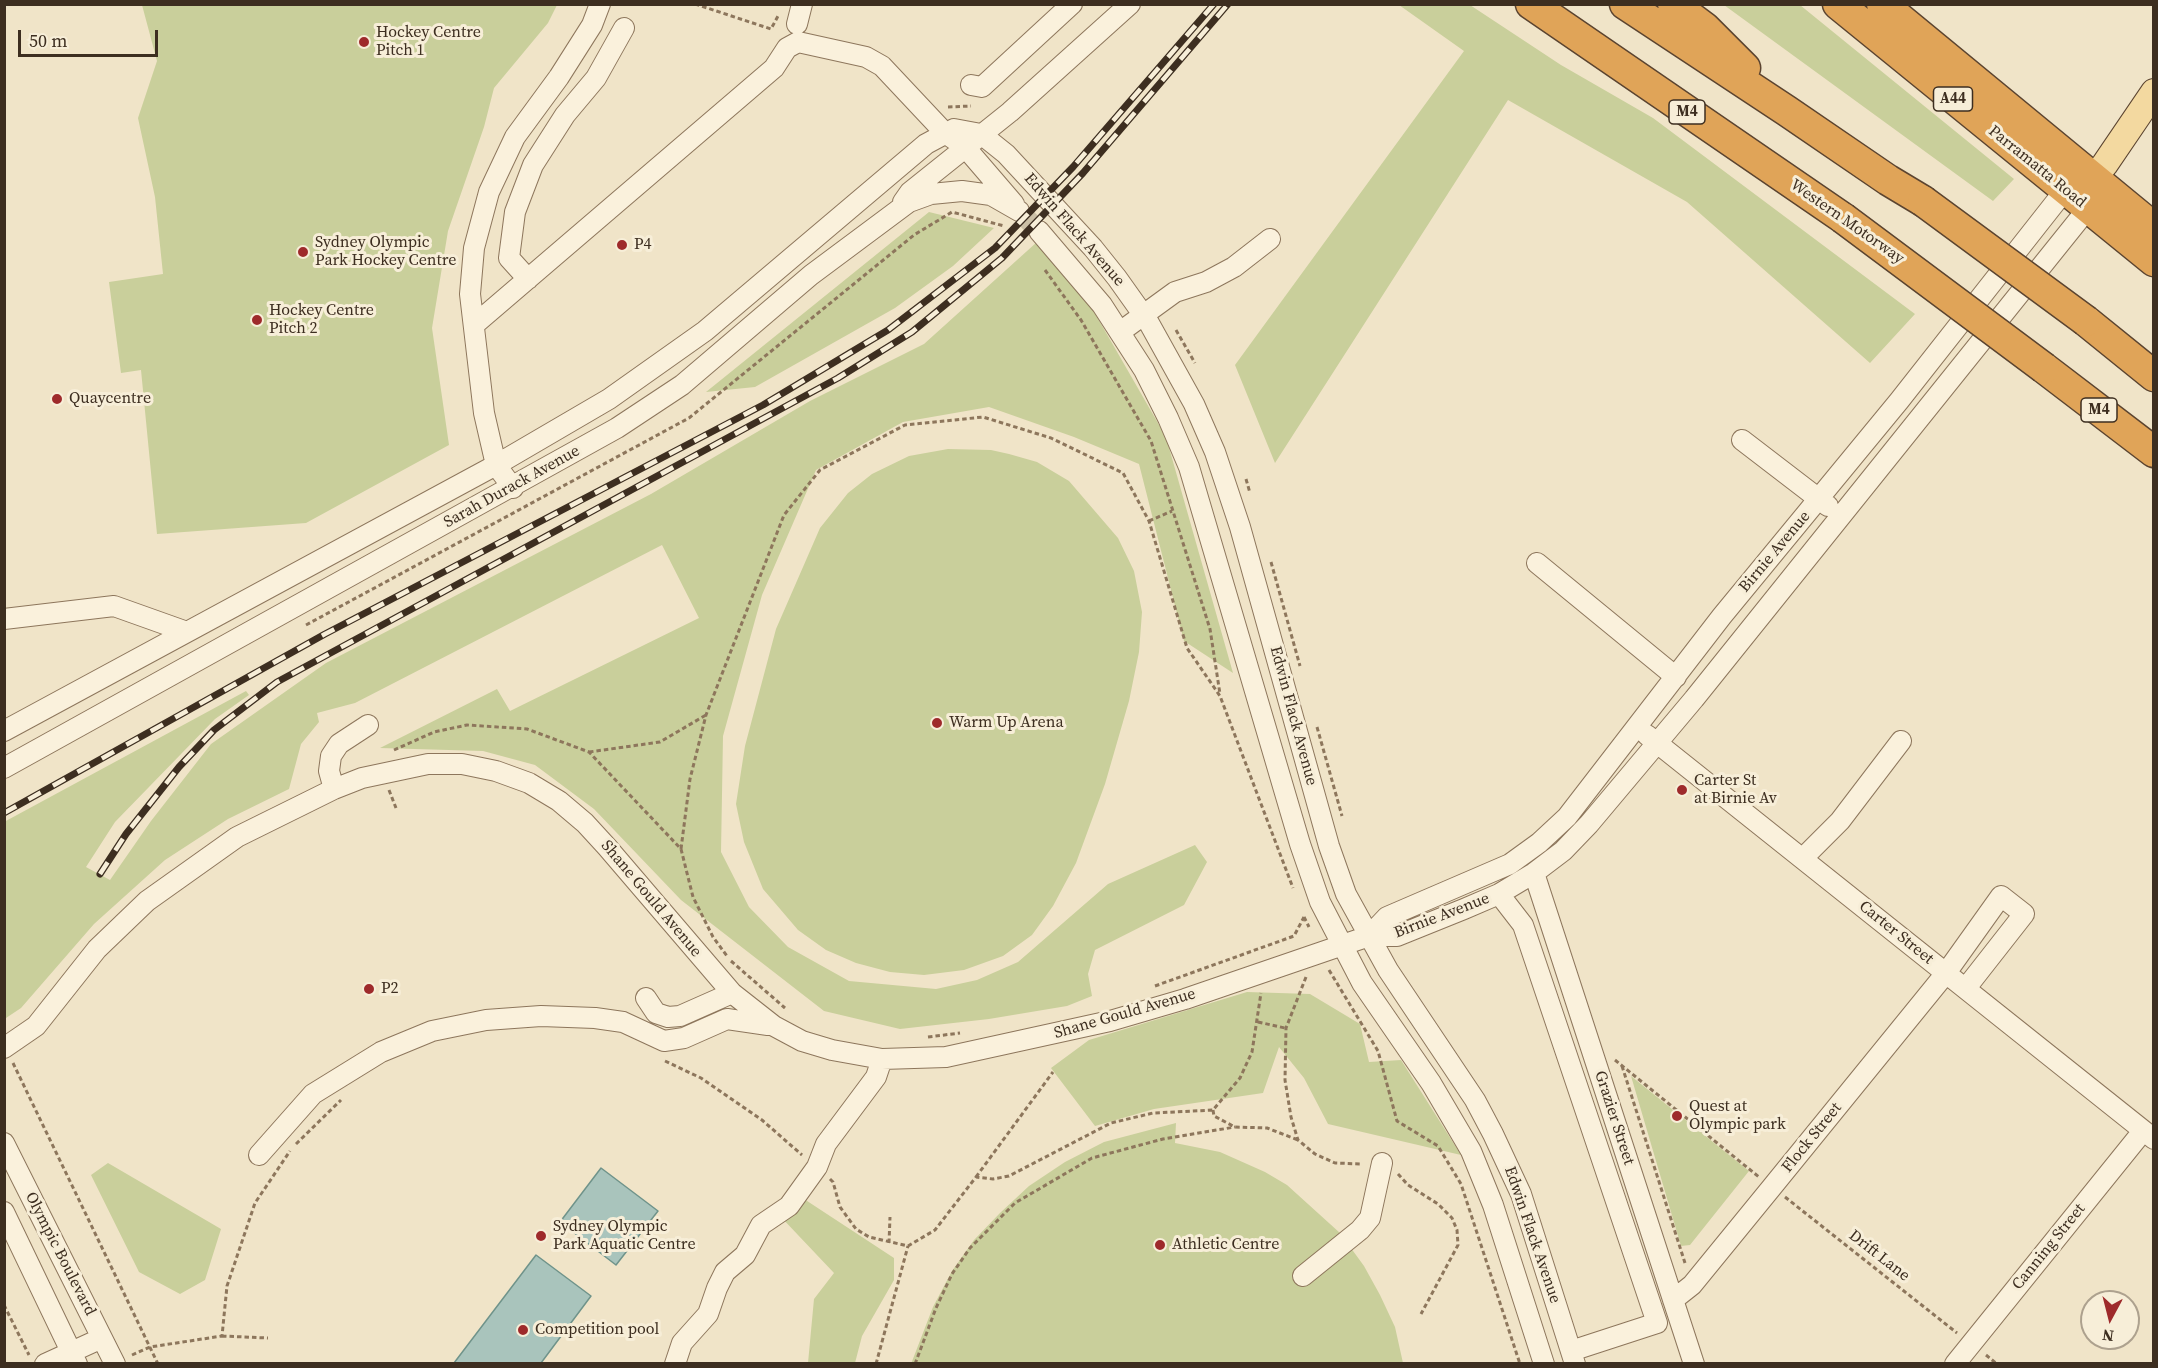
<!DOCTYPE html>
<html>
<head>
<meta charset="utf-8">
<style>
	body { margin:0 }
	#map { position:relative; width:2158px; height:1368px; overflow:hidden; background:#f0e4c8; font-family:"Source Serif 4",serif }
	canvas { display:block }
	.frame { position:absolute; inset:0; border:6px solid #3d2e20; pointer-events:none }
	.north { position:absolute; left:2080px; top:1290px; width:60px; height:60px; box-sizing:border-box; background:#f7eed8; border:2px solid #ada18e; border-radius:50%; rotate:187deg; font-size:16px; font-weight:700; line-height:24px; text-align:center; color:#3d2e20 }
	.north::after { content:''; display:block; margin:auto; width:21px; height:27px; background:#9e2a2b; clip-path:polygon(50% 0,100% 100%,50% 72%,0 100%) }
	.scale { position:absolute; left:18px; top:30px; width:140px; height:27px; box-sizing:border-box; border:3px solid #3d2e20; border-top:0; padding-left:8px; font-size:18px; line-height:21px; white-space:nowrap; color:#3d2e20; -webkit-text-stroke:4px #f7eed8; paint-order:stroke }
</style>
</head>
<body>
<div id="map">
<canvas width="2158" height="1368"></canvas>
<div class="frame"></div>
<div class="north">N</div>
<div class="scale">50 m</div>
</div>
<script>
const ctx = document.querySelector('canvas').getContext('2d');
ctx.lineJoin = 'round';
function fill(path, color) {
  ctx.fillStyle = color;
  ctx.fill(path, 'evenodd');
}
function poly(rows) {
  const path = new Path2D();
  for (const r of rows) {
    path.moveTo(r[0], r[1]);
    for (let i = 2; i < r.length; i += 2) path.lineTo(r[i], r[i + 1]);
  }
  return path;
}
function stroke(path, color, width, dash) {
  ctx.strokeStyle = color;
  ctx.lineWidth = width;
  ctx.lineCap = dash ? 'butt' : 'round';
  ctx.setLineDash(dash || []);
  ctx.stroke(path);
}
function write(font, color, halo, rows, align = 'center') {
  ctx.font = font + ' "Source Serif 4",serif';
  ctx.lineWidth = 6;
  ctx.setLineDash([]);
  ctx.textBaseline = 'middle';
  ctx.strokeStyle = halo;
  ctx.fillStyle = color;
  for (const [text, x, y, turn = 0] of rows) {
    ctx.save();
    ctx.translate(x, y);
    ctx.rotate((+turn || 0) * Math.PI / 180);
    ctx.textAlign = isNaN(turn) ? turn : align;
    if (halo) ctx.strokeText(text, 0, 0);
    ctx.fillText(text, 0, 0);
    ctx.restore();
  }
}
fill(poly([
	[142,5,557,5,548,23,494,88,484,127,448,231,432,328,449,445,306,523,157,534,141,370,121,373,109,282,163,274,155,197,138,118,157,61],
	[1399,5,1470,5,1561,65,1653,118,1915,314,1870,363,1687,202,1508,100,1275,463,1235,365,1464,51],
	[1724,5,1800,5,2014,179,1993,201],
	[929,212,994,228,953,266,895,308,755,387,706,392],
	[1037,242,1093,310,1166,437,1233,673,1184,641,1139,464,1074,437,989,407,903,422,816,470,762,595,723,736,721,852,749,907,788,947,849,981,936,989,977,980,1018,962,1108,884,1195,845,1207,862,1184,905,1095,950,1088,974,1092,996,1067,1006,989,1019,900,1029,824,1011,681,900,594,809,535,765,483,751,380,748,497,689,510,711,699,618,662,545,355,703,317,713,319,722,301,744,289,789,228,819,165,860,94,924,21,1008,6,1018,4,822,246,691,249,695,215,719,115,822,86,867,110,880,151,821,211,744,326,663,651,494,810,401,924,344],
	[948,449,991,450,1009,454,1037,462,1069,481,1118,538,1134,571,1142,612,1139,652,1129,701,1105,784,1076,863,1053,906,1032,935,1003,956,964,970,924,975,890,972,856,963,826,950,798,930,763,889,744,842,736,804,745,746,776,629,820,528,848,493,872,474,909,456],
	[1247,992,1310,994,1360,1024,1369,1062,1401,1060,1461,1155,1328,1124,1304,1078,1279,1047,1263,1093,1154,1109,1095,1126,1051,1068,1089,1040],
	[1631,1076,1749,1171,1690,1245,1681,1246],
	[1176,1123,1175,1143,1220,1152,1265,1172,1287,1185,1340,1233,1364,1266,1380,1295,1395,1327,1403,1363,911,1364,933,1307,952,1271,974,1240,1000,1213,1029,1186,1065,1162,1104,1142],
	[108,1163,221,1229,205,1280,180,1294,139,1272,91,1175],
	[801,1197,894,1258,894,1280,862,1336,855,1363,808,1363,814,1299,834,1273,780,1216]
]), '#c9cf9b');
const water = poly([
	[601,1168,658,1211,616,1265,560,1222,601,1168],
	[536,1255,591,1296,541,1363,454,1363,536,1255]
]);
fill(water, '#a9c4bc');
stroke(water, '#6f938a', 1.5);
stroke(poly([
	[1019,211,1039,231]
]), '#ccc0a6', 20, [20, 10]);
const minor = poly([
	[797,24,802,4],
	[971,85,982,87,1072,4],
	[903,202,910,192,1010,112,1130,4],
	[1039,231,1102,305,1144,370,1168,418,1189,467,1300,844,1320,902,1362,983,1431,1083,1471,1151,1493,1205,1544,1364],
	[528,279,509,258,515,212,533,165,565,115,596,78,624,28],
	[474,325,753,86,774,68,787,48,798,42,866,57,882,66,944,132,965,147,1014,204],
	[1120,332,1175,292,1206,282,1234,267,1270,239],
	[1742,440,1828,506],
	[513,488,496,465,484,413,470,294,474,248,489,192,515,137,559,77,592,25,600,4],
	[1537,563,1676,677],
	[4,619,114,606,187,632],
	[4,731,496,465,609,399,705,331,926,144,954,129,981,134,1006,154,1093,248,1117,278,1149,323,1194,404,1215,452,1240,527,1329,846,1346,894,1388,970,1475,1100,1493,1134,1521,1194,1575,1364],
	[1647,735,2154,1139],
	[4,768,617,428,682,385,811,275,909,202,931,194,962,191,991,195,1019,211],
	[334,789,329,771,331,756,339,744,368,725],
	[1803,858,1840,821,1901,741],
	[1534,873,1694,1364],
	[1499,894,1523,925,1657,1323,1571,1351],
	[1369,936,1387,917,1510,864,1539,843,1567,817,1722,616,1899,401,2058,199,2070,193],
	[646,998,656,1013,668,1017,680,1016,732,993],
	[4,1048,36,1026,97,949,147,901,237,837,334,789,362,778,428,764,462,764,496,771,529,783,559,801,585,823,607,847,732,993,774,1026,802,1041,832,1050,882,1059,946,1057,1110,1021,1185,999,1369,936,1397,936,1464,909,1499,894,1534,873,1563,851,1589,824,1694,699,2081,217,2088,195],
	[4,1143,115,1364],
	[259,1155,313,1094,381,1052,432,1031,486,1020,541,1016,595,1018,623,1022,664,1041,684,1038,727,1019,768,1025],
	[4,1212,77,1364],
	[1303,1276,1360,1230,1370,1218,1382,1163],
	[1673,1300,1692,1285,1772,1187,1946,973,2001,896,2024,914,1966,988],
	[45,1364,102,1338],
	[675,1364,682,1343,708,1314,717,1288,725,1272,745,1255,761,1225,789,1206,817,1167,826,1144,876,1077,882,1059],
	[1955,1364,2143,1131]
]);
const major = poly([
	[2077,188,2093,179,2105,164,2154,92]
]);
const highway = poly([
	[1531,4,1843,218],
	[1625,4,1787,111,1888,180,1923,201],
	[1673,4,1705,28,1745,68],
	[1838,4,2154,261],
	[1882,4,2154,228],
	[2086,321,2154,376],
	[2044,368,2154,452]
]);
stroke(minor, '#8d765c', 22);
stroke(major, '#5b4430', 28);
stroke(highway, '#5b4430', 33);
stroke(poly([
	[695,4,771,29,778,16],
	[948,107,971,106],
	[1045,270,1081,320,1151,441,1210,629,1220,694],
	[1176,330,1195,363],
	[1246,479,1250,493],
	[1149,521,1172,511],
	[1271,562,1300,666],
	[306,625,689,418,914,235,952,212,1004,226],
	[1317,727,1342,816],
	[394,750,434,732,467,725,527,729,589,752,681,849,693,897,713,937,727,956],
	[589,752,660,742,706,715],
	[389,790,396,808],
	[681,849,690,779,706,715,784,515,820,470,905,425,983,417,1051,438,1123,473,1149,521,1187,648,1220,696,1293,888],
	[1304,917,1309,927],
	[731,961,785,1008],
	[1329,970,1378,1051,1397,1121,1438,1146,1461,1184,1520,1364],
	[1306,977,1286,1028,1285,1080,1291,1117,1298,1140,1315,1154,1335,1163,1362,1164],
	[1155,986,1294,936,1304,917],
	[1258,1022,1285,1028],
	[928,1037,960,1033],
	[1615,1060,1759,1177],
	[665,1061,701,1078,762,1120,802,1155],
	[13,1063,158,1364],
	[1622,1066,1685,1263],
	[1213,1110,1214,1116,1235,1127,1267,1128,1298,1140],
	[296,1144,341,1100],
	[1398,1174,1408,1185,1438,1204,1452,1218,1457,1230,1458,1245,1421,1314],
	[976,1177,1053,1072],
	[830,1179,833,1182,840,1207,856,1229,869,1237,908,1246,935,1230,976,1177,993,1179,1009,1176,1111,1123,1153,1113,1213,1110,1240,1078,1252,1052,1261,993],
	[1785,1197,1957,1333],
	[889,1243,890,1217],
	[4,1305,29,1355],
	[222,1336,268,1338],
	[132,1355,150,1347,222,1336,227,1286,255,1203,290,1151],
	[1986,1355,1997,1364],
	[876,1364,908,1246],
	[915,1364,936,1308,952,1274,970,1248,1015,1203,1092,1158,1163,1139,1235,1127]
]), '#8d765c', 3, [4.5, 3]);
stroke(minor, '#faf1dc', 20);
stroke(major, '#f3d9a0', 26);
stroke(highway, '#e0a458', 30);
const rail = poly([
	[4,813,325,634,763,405,888,330,995,248,1073,167,1214,4],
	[100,874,126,834,179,767,214,730,277,682,838,378,912,332,1002,258,1083,173,1228,4]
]);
stroke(rail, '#3d2e20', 7);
stroke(rail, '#f7eed8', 4.5, [14]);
const highwayBridge = poly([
	[1923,201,2086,321],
	[1843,218,2044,368]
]);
stroke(highwayBridge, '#5b4430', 33, []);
stroke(highwayBridge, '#e0a458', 30);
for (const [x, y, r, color] of [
	[364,42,6,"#9e2a2b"],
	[622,245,6,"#9e2a2b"],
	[303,252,6,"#9e2a2b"],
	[257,320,6,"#9e2a2b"],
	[57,399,6,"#9e2a2b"],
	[937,723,6,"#9e2a2b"],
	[1682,790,6,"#9e2a2b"],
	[369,989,6,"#9e2a2b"],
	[1677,1116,6,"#9e2a2b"],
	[541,1236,6,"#9e2a2b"],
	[1160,1245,6,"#9e2a2b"],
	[523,1330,6,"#9e2a2b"]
]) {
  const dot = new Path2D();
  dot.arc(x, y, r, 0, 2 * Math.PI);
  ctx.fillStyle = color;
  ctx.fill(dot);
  stroke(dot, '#f7eed8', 2);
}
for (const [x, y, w] of [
	[1953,99,39],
	[1687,112,36],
	[2099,410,36]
]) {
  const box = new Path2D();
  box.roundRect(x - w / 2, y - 12, w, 24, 4.5);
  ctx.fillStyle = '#f7eed8';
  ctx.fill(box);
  stroke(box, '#3d2e20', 1.5);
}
write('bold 15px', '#3d2e20', null, [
	["A44",1953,99],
	["M4",1687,112],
	["M4",2099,410]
]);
write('16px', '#3d2e20', '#f7eed8', [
	["Hockey Centre",376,33],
	["Pitch 1",376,51],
	["Sydney Olympic",315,243],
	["Park Hockey Centre",315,261],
	["P4",634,245],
	["Hockey Centre",269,311],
	["Pitch 2",269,329],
	["Quaycentre",69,399],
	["Warm Up Arena",949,723],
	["Carter St",1694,781],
	["at Birnie Av",1694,799],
	["P2",381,989],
	["Quest at",1689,1107],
	["Olympic park",1689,1125],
	["Sydney Olympic",553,1227],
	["Park Aquatic Centre",553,1245],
	["Athletic Centre",1172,1245],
	["Competition pool",535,1330]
], 'left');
write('16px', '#3d2e20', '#f7eed8', [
	["Parramatta Road",2037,167,39],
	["Western Motorway",1847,222,35],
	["Edwin Flack Avenue",1074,230,49],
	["Sarah Durack Avenue",512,487,-29],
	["Birnie Avenue",1775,552,-50],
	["Edwin Flack Avenue",1293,716,75],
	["Shane Gould Avenue",651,899,50],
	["Birnie Avenue",1442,916,-21],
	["Carter Street",1896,933,39],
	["Shane Gould Avenue",1125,1014,-16],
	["Grazier Street",1614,1118,72],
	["Flock Street",1812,1138,-51],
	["Edwin Flack Avenue",1532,1235,71],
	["Canning Street",2049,1247,-51],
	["Olympic Boulevard",60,1254,63],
	["Drift Lane",1879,1256,38]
]);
</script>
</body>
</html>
